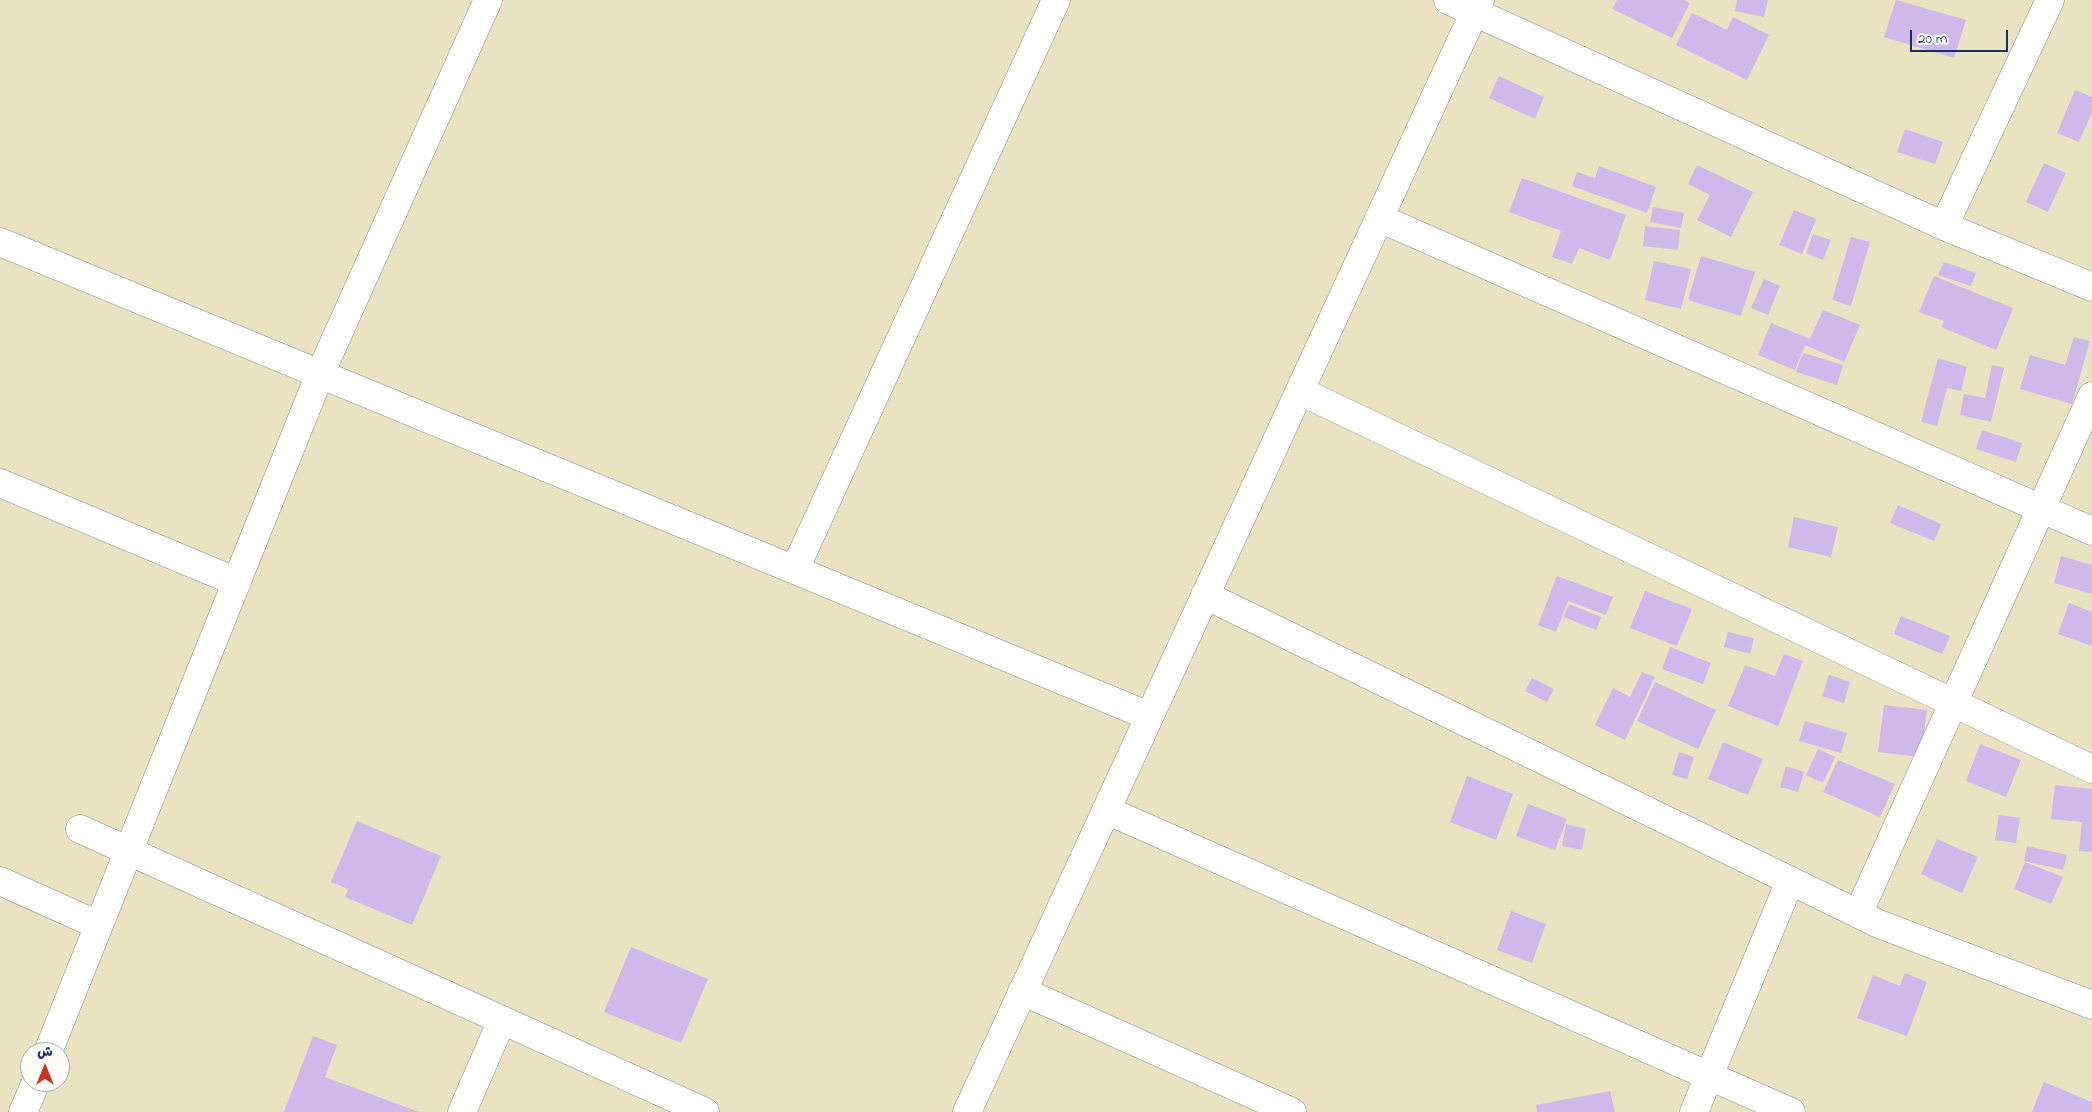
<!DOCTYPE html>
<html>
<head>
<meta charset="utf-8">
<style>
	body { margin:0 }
	#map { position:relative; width:2092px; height:1112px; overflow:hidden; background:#eae3c1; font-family:"Indie Flower","Playpen Sans Arabic",sans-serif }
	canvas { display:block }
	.north { position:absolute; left:20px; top:1042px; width:50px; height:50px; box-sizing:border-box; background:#fdfcf7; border:1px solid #a3aaba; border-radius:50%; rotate:0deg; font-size:14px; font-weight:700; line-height:20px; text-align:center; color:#1b2f5e }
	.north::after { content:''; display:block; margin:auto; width:18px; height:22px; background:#c8321e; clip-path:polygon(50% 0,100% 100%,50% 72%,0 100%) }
	.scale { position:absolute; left:1910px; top:30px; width:98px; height:22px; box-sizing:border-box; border:2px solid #1b2f5e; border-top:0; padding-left:6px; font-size:15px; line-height:18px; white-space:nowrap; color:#1b2f5e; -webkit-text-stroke:4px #fdfcf7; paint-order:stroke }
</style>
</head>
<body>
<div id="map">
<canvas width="2092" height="1112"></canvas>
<div class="north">ش</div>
<div class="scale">20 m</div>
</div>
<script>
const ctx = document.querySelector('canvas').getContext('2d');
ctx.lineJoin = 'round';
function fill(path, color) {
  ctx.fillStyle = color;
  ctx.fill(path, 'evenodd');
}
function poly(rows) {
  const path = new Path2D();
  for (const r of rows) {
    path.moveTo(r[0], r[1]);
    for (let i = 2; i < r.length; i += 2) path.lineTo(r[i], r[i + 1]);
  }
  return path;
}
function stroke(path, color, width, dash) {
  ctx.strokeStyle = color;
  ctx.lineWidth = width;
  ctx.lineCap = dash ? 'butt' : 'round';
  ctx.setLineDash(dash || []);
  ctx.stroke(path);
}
fill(poly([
	[1617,0,1684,0,1690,3,1672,38,1612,9],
	[1737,0,1768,0,1764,17,1735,11],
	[1896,0,1966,20,1954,58,1884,37],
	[1692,13,1727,30,1733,17,1769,35,1747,80,1676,45],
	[1499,76,1544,97,1535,119,1489,98],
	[2075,90,2092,97,2092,112,2079,142,2057,133],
	[1905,129,1943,142,1935,164,1897,152],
	[2044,163,2066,173,2048,212,2026,202],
	[1697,165,1753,192,1731,237,1697,220,1710,195,1688,184],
	[1599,166,1656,187,1647,213,1572,186,1577,172,1595,178],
	[1522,178,1626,215,1610,260,1579,248,1572,264,1552,257,1561,231,1509,212],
	[1653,207,1684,213,1681,228,1650,222],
	[1794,210,1816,219,1802,254,1779,245],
	[1645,226,1680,230,1678,250,1643,246],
	[1813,234,1831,240,1823,260,1806,253],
	[1851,237,1870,242,1851,306,1832,300],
	[1701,256,1755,272,1741,316,1688,300],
	[1654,261,1691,269,1681,309,1645,300],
	[1944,262,1976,273,1971,286,1938,275],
	[1934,276,2013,308,1996,350,1941,327,1944,321,1919,312],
	[1764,279,1780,286,1768,315,1751,308],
	[1823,310,1860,325,1844,362,1805,345,1795,370,1758,355,1771,323,1810,339],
	[2074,337,2090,341,2072,404,2020,389,2030,355,2065,365],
	[1803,353,1843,365,1837,385,1796,372],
	[1938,358,1967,367,1961,391,1947,388,1937,426,1921,422],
	[1992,365,2004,368,1991,422,1960,415,1964,394,1985,398],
	[1982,430,2022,443,2016,462,1976,449],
	[1898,505,1941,524,1934,541,1890,523],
	[1794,517,1838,527,1831,557,1788,547],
	[2061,556,2092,565,2092,594,2054,583],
	[1557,576,1613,597,1606,615,1568,601,1556,632,1538,625],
	[1645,591,1692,609,1677,646,1630,628],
	[2069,603,2092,612,2092,646,2058,634],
	[1569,604,1601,617,1596,630,1564,617],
	[1901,616,1950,636,1942,654,1894,634],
	[1728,632,1754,638,1750,654,1724,647],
	[1670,647,1711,663,1703,684,1662,669],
	[1784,654,1803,661,1778,726,1728,706,1745,665,1775,676],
	[1642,672,1655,677,1625,740,1595,725,1613,688,1630,697],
	[1829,675,1850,682,1844,703,1822,696],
	[1532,678,1554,689,1547,702,1525,691],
	[1655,682,1716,710,1698,749,1637,721],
	[1884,705,1927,710,1921,757,1878,752],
	[1805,721,1847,733,1841,753,1799,741],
	[1723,742,1763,759,1748,795,1708,779],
	[1980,744,2021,760,2006,797,1966,781],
	[1818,749,1835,757,1823,783,1806,775],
	[1679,752,1694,757,1687,779,1672,775],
	[1838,760,1895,784,1880,817,1823,792],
	[1786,766,1804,772,1798,792,1780,787],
	[1467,776,1513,794,1496,840,1450,822],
	[2055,785,2092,789,2092,852,2079,851,2082,822,2051,819],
	[1528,804,1567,819,1555,850,1516,836],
	[1999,815,2020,818,2016,843,1995,840],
	[357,821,441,856,412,925,345,897,348,889,331,882],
	[1566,824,1586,829,1582,850,1562,846],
	[1937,839,1978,857,1962,893,1921,874],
	[2027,846,2067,855,2063,870,2024,861],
	[2025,862,2063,877,2051,904,2014,889],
	[1511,911,1546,924,1532,963,1497,950],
	[631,947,708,979,681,1043,604,1012],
	[1905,973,1927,982,1907,1036,1857,1018,1873,975,1900,986],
	[313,1036,337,1045,325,1077,419,1112,284,1112],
	[2044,1082,2092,1102,2092,1112,2032,1112],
	[1610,1091,1615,1112,1537,1112,1536,1105]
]), '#cfb8ea');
const minor = poly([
	[1448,0,1944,226,2092,287],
	[1379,218,2092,531],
	[1944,226,2050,0],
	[0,242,1149,716],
	[1300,391,2092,769],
	[0,483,237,582],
	[795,569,1056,0],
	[1205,595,1879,924,2092,1005],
	[1106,810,1791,1112],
	[80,829,705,1112],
	[0,881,98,925],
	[1858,914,2092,396],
	[1022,991,1292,1112],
	[48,1052,320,374,488,0],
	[23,1112,36,1082],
	[462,1112,502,1020],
	[967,1112,1480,0],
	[1694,1112,1790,881]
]);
stroke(minor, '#828990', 29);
stroke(minor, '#fff', 28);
</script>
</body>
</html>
